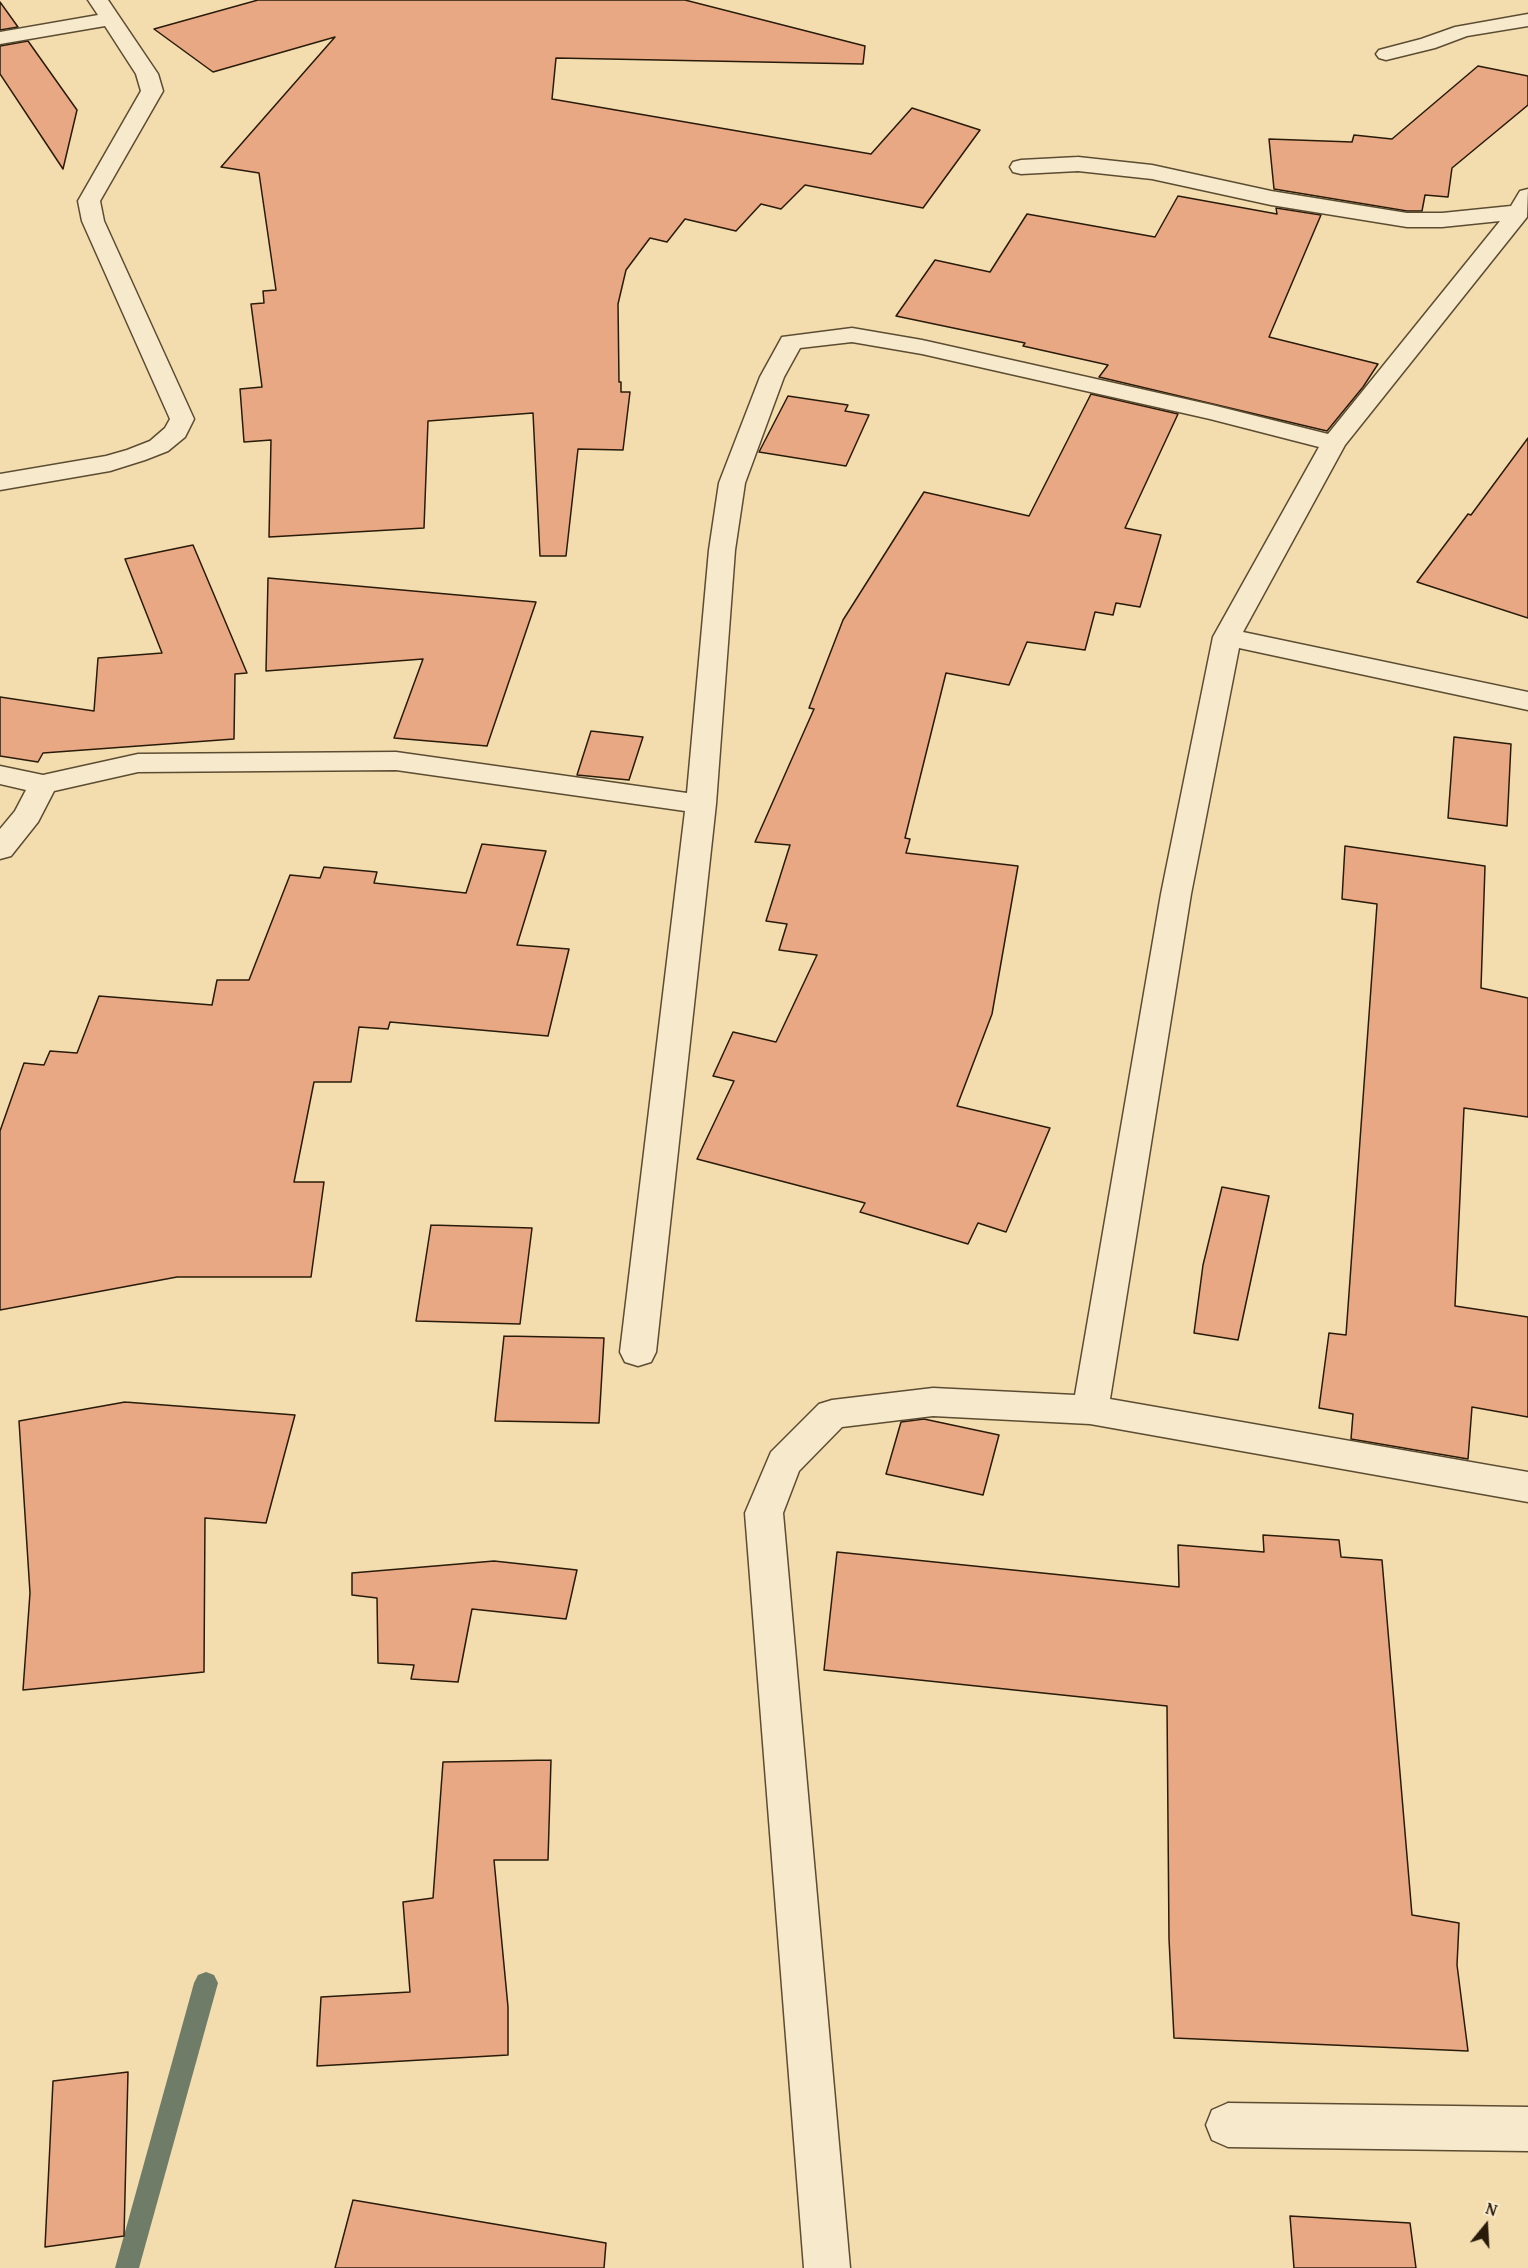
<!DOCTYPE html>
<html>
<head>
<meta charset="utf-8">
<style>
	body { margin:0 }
	#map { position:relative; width:1528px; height:2268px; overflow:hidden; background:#f3ddaf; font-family:"Gentium Book Plus",serif }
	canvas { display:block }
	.north { position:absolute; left:1456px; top:2196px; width:60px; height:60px; -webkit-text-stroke:4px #f7e9cb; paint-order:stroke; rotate:18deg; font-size:16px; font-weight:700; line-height:24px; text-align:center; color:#291b09 }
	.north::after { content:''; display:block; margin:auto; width:21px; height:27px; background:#291b09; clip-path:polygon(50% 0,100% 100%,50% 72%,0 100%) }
</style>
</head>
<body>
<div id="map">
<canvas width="1528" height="2268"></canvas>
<div class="north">N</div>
</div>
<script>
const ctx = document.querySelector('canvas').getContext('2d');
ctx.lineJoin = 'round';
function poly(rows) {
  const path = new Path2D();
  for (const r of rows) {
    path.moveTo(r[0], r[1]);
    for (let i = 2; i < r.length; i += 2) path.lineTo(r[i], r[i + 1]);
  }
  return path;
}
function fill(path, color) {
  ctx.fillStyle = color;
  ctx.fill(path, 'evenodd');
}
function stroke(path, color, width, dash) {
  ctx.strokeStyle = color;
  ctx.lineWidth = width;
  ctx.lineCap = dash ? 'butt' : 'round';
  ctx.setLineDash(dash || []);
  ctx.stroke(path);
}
fill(poly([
	[206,1972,214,1975,218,1983,139,2268,115,2268,194,1983,198,1975,206,1972]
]), '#6e7c68');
const building = poly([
	[258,0,685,0,865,46,863,64,556,58,552,99,871,154,912,108,980,130,923,208,805,185,781,209,761,204,736,231,685,219,667,242,650,238,626,270,618,304,619,382,621,382,621,392,630,392,623,450,578,449,566,556,540,556,533,413,428,421,424,528,269,537,271,440,244,442,240,389,262,387,251,304,264,303,263,291,276,290,259,173,221,167,335,37,213,72,154,29,258,0],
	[0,2,18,27,0,30,0,2],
	[28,41,77,110,63,169,0,74,0,46,28,41],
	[1478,66,1528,76,1528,105,1452,168,1448,197,1425,195,1422,211,1407,211,1274,189,1269,139,1352,142,1354,135,1392,139,1478,66],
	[1178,196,1277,214,1276,208,1321,215,1269,337,1378,364,1363,387,1327,431,1099,377,1108,365,1023,346,1025,343,896,316,935,260,990,272,1027,214,1155,237,1178,196],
	[1091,394,1178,414,1125,528,1161,535,1140,607,1116,603,1113,615,1095,612,1085,650,1027,642,1009,685,946,673,905,838,910,839,906,853,1018,866,992,1014,957,1106,1050,1128,1006,1232,978,1223,968,1244,860,1212,865,1203,697,1159,734,1081,713,1076,733,1032,776,1042,817,955,779,950,787,924,766,921,790,845,755,842,814,709,809,708,843,620,924,492,1029,516,1091,394],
	[788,396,848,405,845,411,869,415,846,466,759,452,788,396],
	[1528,438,1528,618,1417,582,1468,514,1471,515,1528,438],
	[193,545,247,673,235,674,234,739,43,753,38,762,0,756,0,697,94,711,98,658,162,653,125,559,193,545],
	[268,578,536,602,487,746,394,738,423,659,266,671,268,578],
	[591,731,643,737,629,780,577,775,591,731],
	[1454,737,1511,744,1507,826,1448,818,1454,737],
	[482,844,546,851,517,945,569,949,548,1036,390,1022,388,1029,359,1027,351,1082,314,1082,294,1182,324,1182,311,1277,177,1277,0,1310,0,1131,24,1063,44,1065,50,1051,77,1053,99,996,212,1005,217,980,249,980,290,875,320,878,324,867,377,872,374,883,466,893,482,844],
	[1345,846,1485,866,1481,988,1528,998,1528,1117,1464,1108,1455,1306,1528,1317,1528,1417,1472,1407,1468,1459,1351,1439,1353,1414,1319,1408,1329,1333,1346,1335,1377,904,1342,899,1345,846],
	[1222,1187,1269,1196,1238,1340,1194,1333,1203,1265,1222,1187],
	[431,1225,532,1228,520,1324,416,1321,431,1225],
	[504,1336,604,1338,599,1423,495,1421,504,1336],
	[125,1402,295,1415,266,1523,205,1518,204,1672,23,1690,30,1593,19,1421,125,1402],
	[924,1419,999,1435,983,1495,886,1474,901,1422,924,1419],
	[1263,1535,1339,1540,1341,1557,1382,1560,1412,1915,1459,1923,1457,1965,1468,2051,1174,2038,1169,1939,1167,1706,824,1670,837,1552,1179,1587,1178,1545,1264,1552,1263,1535],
	[494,1561,577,1570,566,1619,472,1609,458,1682,411,1679,414,1665,378,1663,377,1598,352,1595,352,1573,494,1561],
	[551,1760,548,1860,494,1860,508,2007,508,2055,317,2066,321,1997,410,1992,403,1902,433,1898,443,1762,551,1760],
	[128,2072,124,2236,45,2247,53,2081,128,2072],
	[353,2200,606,2243,604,2268,335,2268,353,2200],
	[1290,2216,1410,2223,1416,2268,1294,2268,1290,2216]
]);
fill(building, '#e8a884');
stroke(building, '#291b09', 1.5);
const minor = poly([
	[88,0,108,0,158,74,163,91,100,201,104,221,194,419,185,437,168,451,145,460,110,471,0,490,0,474,106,456,127,450,150,441,165,428,170,419,82,221,78,201,141,91,136,74,105,26,0,44,0,32,98,15,88,0],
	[1528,14,1528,26,1467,36,1435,48,1386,60,1379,58,1376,54,1379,50,1421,39,1455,27,1528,14],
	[1078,157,1152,165,1271,191,1407,213,1442,213,1511,206,1520,191,1528,189,1527,217,1345,445,1243,632,1528,692,1528,710,1239,648,1191,894,1110,1399,1528,1472,1528,1502,1090,1424,933,1416,842,1427,799,1471,783,1513,850,2268,804,2268,745,1513,771,1452,819,1404,832,1400,933,1388,1075,1395,1161,894,1213,637,1319,447,1210,419,922,354,852,342,800,348,784,377,745,483,735,550,716,804,656,1352,651,1362,638,1366,625,1362,620,1352,685,811,396,770,138,772,54,791,38,822,11,856,0,859,0,829,15,811,26,790,0,784,0,766,43,775,138,754,396,752,687,793,709,550,719,483,760,377,782,337,852,328,922,340,1212,405,1328,434,1500,221,1442,227,1407,227,1271,205,1152,179,1078,171,1021,174,1013,172,1010,167,1013,162,1021,160,1078,157],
	[1228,2103,1528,2107,1528,2151,1228,2147,1212,2140,1206,2125,1212,2110,1228,2103]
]);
stroke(minor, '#5c4c32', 3);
fill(minor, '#f7e9cb');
</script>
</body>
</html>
